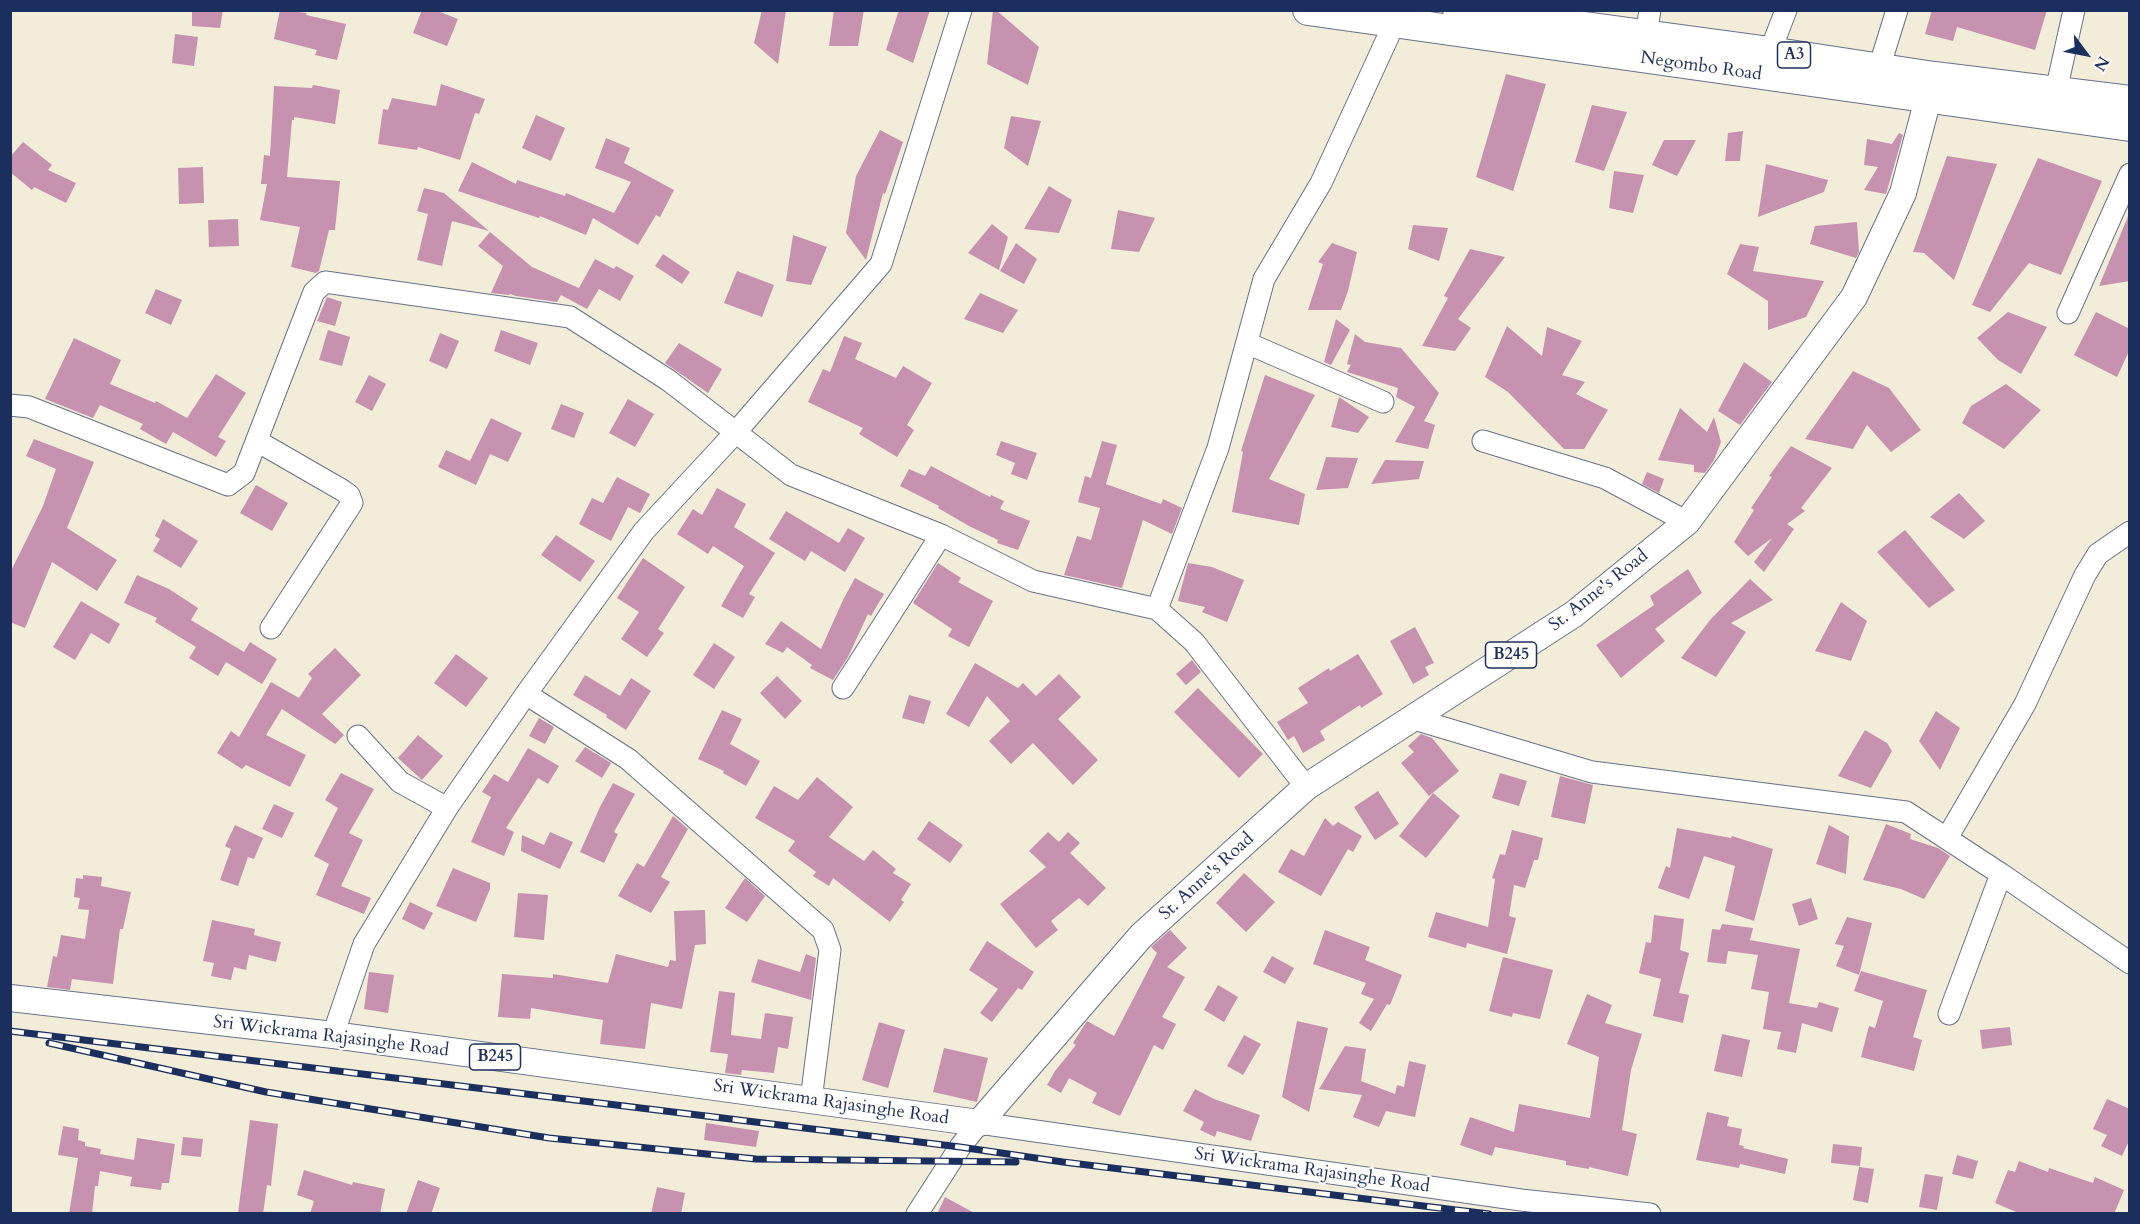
<!DOCTYPE html>
<html>
<head>
<meta charset="utf-8">
<style>
	body { margin:0 }
	#map { position:relative; width:2140px; height:1224px; overflow:hidden; background:#f2edd8; font-family:Cardo,serif }
	canvas { display:block }
	.frame { position:absolute; inset:0; border:12px solid #1b2f5e; pointer-events:none }
	.north { position:absolute; left:2056px; top:24px; width:60px; height:60px; -webkit-text-stroke:4px #fdfcf7; paint-order:stroke; rotate:122deg; font-size:16px; font-weight:700; line-height:24px; text-align:center; color:#1b2f5e }
	.north::after { content:''; display:block; margin:auto; width:21px; height:27px; background:#1b2f5e; clip-path:polygon(50% 0,100% 100%,50% 72%,0 100%) }
</style>
</head>
<body>
<div id="map">
<canvas width="2140" height="1224"></canvas>
<div class="frame"></div>
<div class="north">N</div>
</div>
<script>
const ctx = document.querySelector('canvas').getContext('2d');
ctx.lineJoin = 'round';
function fill(path, color) {
  ctx.fillStyle = color;
  ctx.fill(path, 'evenodd');
}
function poly(rows) {
  const path = new Path2D();
  for (const r of rows) {
    path.moveTo(r[0], r[1]);
    for (let i = 2; i < r.length; i += 2) path.lineTo(r[i], r[i + 1]);
  }
  return path;
}
function stroke(path, color, width, dash) {
  ctx.strokeStyle = color;
  ctx.lineWidth = width;
  ctx.lineCap = dash ? 'butt' : 'round';
  ctx.setLineDash(dash || []);
  ctx.stroke(path);
}
function write(font, color, halo, rows, align = 'center') {
  ctx.font = font + ' Cardo,serif';
  ctx.lineWidth = 4.5;
  ctx.setLineDash([]);
  ctx.textBaseline = 'middle';
  ctx.strokeStyle = halo;
  ctx.fillStyle = color;
  for (const [text, x, y, turn = 0] of rows) {
    ctx.save();
    ctx.translate(x, y);
    ctx.rotate((+turn || 0) * Math.PI / 180);
    ctx.textAlign = isNaN(turn) ? turn : align;
    if (halo) ctx.strokeText(text, 0, 0);
    ctx.fillText(text, 0, 0);
    ctx.restore();
  }
}
fill(poly([
	[192,10,223,10,220,28,192,26],
	[280,10,307,13,306,15,346,24,337,60,315,55,317,50,274,39],
	[422,10,435,10,458,19,447,46,413,33],
	[762,10,786,10,778,64,754,43],
	[834,10,864,10,858,46,829,46],
	[899,10,930,10,913,63,886,50],
	[993,10,996,10,1039,47,1028,85,987,64],
	[1932,10,2047,10,2035,50,1957,27,1953,41,1925,34],
	[175,34,198,37,194,66,172,63],
	[1506,74,1546,84,1513,191,1476,177],
	[441,84,485,99,479,114,475,113,460,160,418,147,417,150,378,144,383,109,388,110,392,98,436,106],
	[313,85,340,90,335,124,294,117,294,120,292,120,287,177,340,181,335,230,329,230,319,271,316,273,291,267,300,227,260,220,267,184,261,184,264,155,270,156,274,86,312,88],
	[1592,105,1627,112,1604,171,1575,162],
	[536,115,565,128,551,161,522,148],
	[1011,116,1041,121,1028,166,1004,148],
	[880,130,903,142,885,194,883,193,866,260,846,233,856,176],
	[1743,131,1740,161,1725,161,1728,133],
	[1899,133,1903,135,1886,194,1864,190,1878,167,1864,165,1867,139,1892,144],
	[606,138,630,148,624,163,674,190,660,217,656,215,638,245,593,218,586,235,540,216,539,218,458,191,472,162,516,184,517,180,565,196,566,193,614,213,631,182,595,168],
	[1664,140,1696,140,1677,176,1652,165],
	[23,142,52,165,48,170,76,183,66,203,34,187,32,190,10,172,10,157],
	[1947,156,1997,164,1954,280,1924,253,1913,252],
	[2038,158,2102,181,2061,275,2029,263,1990,312,1972,305],
	[1766,164,1828,180,1824,192,1758,217],
	[203,167,204,203,179,204,178,168],
	[1614,171,1644,175,1633,213,1609,208],
	[1049,186,1072,200,1059,233,1024,229],
	[424,188,444,193,489,231,452,221,442,266,417,260,428,214,417,211],
	[1118,210,1155,218,1139,252,1111,249],
	[2129,214,2130,281,2099,286],
	[238,219,239,246,209,247,208,220],
	[1857,222,1859,252,1856,258,1810,244,1815,226],
	[992,224,1008,237,999,270,968,253],
	[1413,225,1448,228,1439,261,1408,249],
	[490,232,532,267,579,288,595,259,614,269,616,266,634,276,620,301,599,289,587,309,561,295,557,302,516,296,510,294,509,295,491,293,503,266,478,246],
	[793,235,827,247,811,285,786,281],
	[1016,243,1037,259,1024,284,1000,271],
	[1332,243,1357,252,1348,291,1341,310,1308,310,1323,264,1318,262],
	[1740,244,1759,247,1753,271,1824,281,1806,317,1768,330,1768,301,1727,274],
	[1470,249,1505,257,1458,319,1471,328,1455,351,1422,346,1448,298,1444,296],
	[663,254,690,272,682,284,655,266],
	[737,271,774,285,762,317,724,303],
	[156,289,182,300,171,325,145,313],
	[980,293,1018,310,1003,333,964,319],
	[327,297,342,302,335,326,317,321],
	[2008,312,2047,327,2021,374,1998,360,1977,338],
	[2096,312,2130,329,2130,349,2117,377,2074,355],
	[1336,319,1350,330,1331,365,1324,362],
	[1507,326,1542,356,1547,327,1582,341,1562,375,1585,382,1576,394,1608,410,1584,449,1564,449,1508,392,1485,377],
	[328,330,350,337,342,366,319,360],
	[501,330,538,343,530,365,494,351],
	[440,333,459,341,447,369,429,361],
	[1355,334,1365,342,1401,348,1439,393,1424,421,1435,425,1428,449,1395,442,1415,407,1396,397,1398,388,1347,372,1351,365,1347,364],
	[844,336,862,343,855,359,896,378,903,366,932,383,907,425,914,430,897,457,859,434,863,428,808,402,823,369,830,372],
	[74,338,121,360,110,384,155,403,156,401,187,418,216,374,246,393,218,437,226,441,216,457,173,432,166,444,140,429,143,424,100,405,93,418,45,399],
	[679,343,722,369,708,393,665,363],
	[1744,362,1772,382,1740,425,1718,411],
	[1853,371,1889,388,1921,430,1891,452,1867,425,1853,449,1805,439],
	[369,375,386,384,372,411,355,402],
	[1265,375,1315,395,1269,479,1305,494,1299,525,1232,512,1243,452,1241,451],
	[2006,384,2041,410,2004,449,1962,423,1971,406],
	[1339,397,1369,417,1358,433,1331,427],
	[628,399,654,414,635,447,609,433],
	[561,404,584,413,574,438,551,429],
	[1680,408,1707,432,1714,417,1721,442,1714,460,1705,473,1694,472,1694,465,1658,460],
	[491,418,522,433,508,462,490,454,476,485,438,467,446,450,470,461],
	[34,439,94,462,67,528,117,560,97,591,52,562,25,628,10,622,10,573,43,506,56,469,26,456],
	[1001,441,1037,453,1027,480,1011,474,1015,463,996,455],
	[1102,441,1117,445,1106,484,1161,504,1163,499,1182,508,1172,534,1143,520,1122,588,1064,575,1077,536,1091,540,1100,508,1078,502,1085,476,1091,478],
	[1791,446,1832,468,1801,508,1805,511,1787,524,1794,529,1764,572,1754,562,1772,538,1748,556,1734,542,1754,510,1751,508,1772,477,1769,476],
	[1326,457,1358,458,1348,488,1316,490],
	[1385,460,1424,461,1419,479,1371,484],
	[931,466,990,497,991,495,1004,501,1000,509,1030,521,1018,550,997,543,998,540,969,526,938,508,939,506,900,486,909,469,925,476],
	[1647,472,1664,479,1659,493,1642,484],
	[617,477,650,494,640,513,628,507,611,541,579,524,592,498,603,503],
	[256,485,288,503,272,531,240,513],
	[717,488,746,504,734,527,775,553,749,594,755,597,743,618,721,606,744,566,713,546,708,554,677,534,693,509,702,515],
	[1959,493,1985,521,1964,539,1930,517],
	[786,511,839,543,848,528,865,538,845,572,811,551,805,561,769,539],
	[163,519,198,541,181,568,153,551,160,539,155,536],
	[1905,530,1955,590,1929,608,1877,552],
	[556,535,595,561,580,582,541,555],
	[643,558,685,587,658,629,664,633,647,657,621,639,639,612,617,598],
	[938,563,961,578,958,582,993,601,969,647,948,636,952,629,913,603],
	[1188,563,1212,567,1244,580,1227,622,1202,612,1205,607,1178,601],
	[1688,569,1702,593,1655,629,1665,641,1621,678,1596,645,1654,605,1650,596],
	[137,575,169,589,198,608,191,620,244,652,250,642,277,659,262,684,226,662,218,676,189,658,196,647,155,622,157,618,124,603],
	[855,578,884,594,871,616,868,614,848,657,833,680,810,668,812,665,787,647,783,653,765,644,781,621,821,649,843,600],
	[1750,579,1773,600,1731,623,1746,632,1716,677,1681,658,1710,620],
	[81,601,120,624,109,644,91,633,75,660,53,647],
	[1841,602,1867,621,1851,661,1815,651],
	[1415,627,1434,663,1425,667,1429,675,1413,684,1390,641],
	[714,643,735,657,714,689,693,675],
	[335,648,361,675,322,714,344,735,335,744,282,709,266,735,306,755,290,787,246,765,242,769,217,753,231,731,239,737,271,682,299,698,312,678,308,674],
	[456,654,488,678,466,707,434,683],
	[1358,654,1383,694,1361,708,1360,705,1320,731,1325,740,1303,753,1294,736,1288,740,1277,722,1308,703,1298,688,1329,668,1330,671],
	[1192,660,1201,672,1186,685,1176,674],
	[975,663,1018,688,1023,683,1036,696,1059,674,1081,697,1058,719,1098,760,1073,785,1033,743,1011,764,989,741,1010,721,987,696,969,727,946,714],
	[585,675,620,696,631,678,651,691,626,730,606,717,607,715,573,695],
	[777,676,802,701,785,719,760,693],
	[1198,688,1263,754,1239,778,1174,712],
	[909,695,931,701,924,724,902,718],
	[722,710,742,719,730,744,760,761,746,786,723,773,724,771,698,759],
	[1936,711,1960,728,1940,770,1919,741],
	[539,718,554,727,545,744,529,736],
	[1865,730,1887,743,1892,751,1871,788,1838,776],
	[1421,734,1432,738,1459,771,1429,796,1401,763,1414,752,1408,746],
	[418,735,443,756,422,780,398,758],
	[585,747,611,763,602,778,575,761],
	[528,748,559,766,548,784,538,778,506,828,514,832,504,856,471,842,491,797,482,792,494,774,508,782],
	[341,773,374,789,349,833,363,840,341,886,371,898,364,914,316,895,329,864,314,856,338,808,325,800],
	[1500,773,1527,781,1519,806,1492,798],
	[1560,776,1593,785,1585,824,1551,817],
	[817,777,853,807,829,837,864,861,873,850,896,869,893,873,911,884,901,900,904,902,890,922,833,878,829,886,813,876,816,872,788,851,795,841,755,818,774,786,798,800],
	[613,783,635,794,614,832,618,834,604,863,580,852,600,807],
	[1378,791,1399,824,1375,840,1354,807],
	[1433,793,1460,816,1426,858,1399,836],
	[274,804,294,813,282,838,262,829],
	[673,816,688,829,661,877,670,882,651,913,618,896,637,863,644,867],
	[1325,818,1333,826,1338,822,1362,836,1353,852,1348,849,1321,896,1278,872,1291,849,1304,856],
	[929,821,963,845,950,863,917,839],
	[1886,824,1911,834,1910,839,1938,848,1950,856,1924,899,1901,889,1863,880],
	[235,825,263,838,254,859,248,857,238,886,220,880,231,849,225,846],
	[1829,825,1849,836,1846,874,1816,864],
	[1677,828,1731,838,1732,836,1773,849,1754,921,1725,911,1735,866,1704,856,1689,899,1658,888,1666,866,1670,868],
	[1512,830,1543,838,1538,860,1534,860,1525,888,1514,885,1509,916,1516,918,1507,954,1467,943,1466,948,1428,937,1436,912,1488,927,1495,879,1492,878,1500,854,1505,855],
	[550,832,573,842,560,869,521,851,522,835,544,845],
	[1048,832,1059,842,1068,832,1080,843,1070,853,1106,888,1088,906,1079,898,1051,921,1058,930,1036,948,1000,904,1046,867,1029,851],
	[453,868,490,883,490,889,476,922,436,906],
	[1244,873,1275,902,1246,932,1216,903],
	[83,875,102,877,101,886,131,892,123,929,120,929,113,984,72,979,70,990,47,987,53,956,57,957,61,935,85,939,89,910,78,909,80,898,74,897,76,878,83,879],
	[745,878,765,896,747,922,725,908],
	[518,893,548,895,544,940,514,937],
	[1811,898,1818,919,1799,926,1792,904],
	[410,902,433,913,424,930,402,919],
	[705,910,706,944,695,945,682,1009,651,1003,645,1049,600,1044,603,1020,531,1008,530,1019,498,1017,502,974,553,978,553,974,608,983,616,954,668,967,670,960,676,961,674,911],
	[1654,915,1684,919,1680,950,1689,953,1679,993,1689,995,1683,1023,1653,1016,1661,979,1639,973,1646,942,1651,943],
	[1847,917,1872,923,1859,975,1836,966,1844,946,1835,944],
	[212,920,255,929,254,935,281,942,276,962,249,955,246,970,234,967,231,980,211,976,214,963,203,961],
	[1722,924,1753,928,1750,940,1800,949,1789,1003,1817,1008,1819,1002,1839,1008,1832,1032,1802,1023,1796,1053,1777,1049,1781,1032,1763,1029,1769,992,1751,989,1758,955,1728,951,1726,964,1707,962,1712,929,1720,930],
	[1170,930,1187,948,1167,967,1185,977,1162,1017,1176,1024,1163,1050,1154,1045,1120,1116,1092,1103,1097,1093,1069,1078,1061,1093,1047,1085,1055,1071,1076,1045,1073,1043,1087,1021,1114,1036,1157,953,1151,947],
	[1325,930,1370,947,1365,960,1402,975,1390,1005,1387,1004,1371,1031,1359,1023,1374,999,1361,994,1366,983,1313,964],
	[987,941,1034,972,1022,990,1018,988,992,1022,980,1013,998,989,969,970],
	[806,954,816,958,811,1000,751,982,758,959,800,972],
	[1272,956,1294,968,1285,984,1263,972],
	[1503,957,1553,970,1540,1019,1513,1013,1512,1017,1489,1011],
	[1861,971,1927,990,1913,1037,1922,1040,1914,1071,1861,1057,1869,1026,1875,1028,1883,1001,1854,991],
	[369,972,394,975,388,1013,364,1009],
	[1218,985,1238,997,1224,1022,1204,1010],
	[719,991,735,993,731,1035,761,1039,765,1013,793,1017,788,1049,778,1047,774,1073,742,1070,741,1075,725,1073,728,1054,710,1052],
	[1587,994,1612,1005,1605,1023,1642,1034,1631,1070,1622,1130,1637,1134,1628,1176,1589,1167,1589,1169,1566,1165,1566,1161,1495,1147,1492,1156,1460,1145,1470,1117,1514,1132,1519,1104,1590,1118,1599,1057,1567,1044],
	[1297,1021,1328,1028,1309,1112,1282,1097],
	[879,1022,905,1030,888,1088,862,1080],
	[2010,1027,2012,1045,1982,1049,1980,1030],
	[1722,1034,1750,1040,1742,1077,1714,1071],
	[1244,1035,1261,1044,1243,1075,1227,1066],
	[1345,1046,1366,1049,1361,1081,1395,1094,1397,1085,1404,1087,1409,1061,1426,1065,1415,1117,1386,1111,1379,1127,1353,1117,1362,1095,1319,1089],
	[944,1048,988,1058,977,1102,933,1092],
	[1195,1089,1214,1099,1260,1115,1251,1141,1217,1131,1215,1137,1200,1130,1204,1122,1183,1111],
	[2107,1099,2130,1109,2130,1139,2122,1156,2101,1146,2107,1135,2093,1129],
	[1707,1112,1729,1117,1727,1126,1742,1129,1739,1145,1744,1146,1743,1148,1788,1159,1785,1174,1740,1164,1739,1168,1696,1160],
	[250,1120,278,1124,271,1186,267,1185,263,1214,238,1213],
	[706,1123,759,1131,756,1147,704,1140],
	[63,1126,79,1129,78,1140,85,1142,85,1146,101,1149,100,1154,134,1160,137,1138,175,1144,169,1183,162,1183,161,1190,130,1186,132,1177,100,1171,98,1186,95,1186,92,1214,69,1214,78,1158,58,1155],
	[183,1137,203,1139,201,1157,181,1155],
	[1833,1144,1862,1147,1860,1166,1831,1163],
	[1957,1155,1978,1161,1973,1179,1952,1174],
	[2019,1161,2048,1172,2049,1168,2093,1183,2095,1177,2124,1190,2114,1214,2021,1214,1995,1203,2008,1170,2015,1172],
	[1859,1167,1874,1169,1868,1203,1853,1200],
	[304,1170,352,1185,353,1182,385,1189,380,1214,310,1214,314,1201,297,1195],
	[1925,1174,1943,1177,1937,1210,1919,1207],
	[418,1180,440,1188,431,1214,406,1214],
	[657,1187,685,1193,681,1214,651,1214],
	[945,1197,976,1214,937,1214]
]), '#c792b0');
const minor = poly([
	[1646,36,1650,10],
	[1770,52,1786,10],
	[1879,68,1897,10],
	[2056,91,2074,10],
	[2068,313,2130,174],
	[1247,343,1383,402],
	[10,405,29,407,228,485,244,473,314,292,325,282,570,317,668,380,791,475,941,535,1033,581,1157,609,1194,642,1306,787],
	[257,441,342,490,349,495,352,503,271,628],
	[1483,441,1605,478,1687,522],
	[1157,609,1218,448,1264,279,1321,183,1394,24,1398,11],
	[843,688,941,535],
	[526,694,628,759,823,930,830,950,811,1100],
	[1414,719,1592,772,1906,812,2001,874],
	[358,736,400,782,447,808],
	[1947,838,2025,704,2085,575,2098,554,2130,532],
	[1949,1014,2001,874,2130,963],
	[333,1035,364,944,447,808,526,694,644,531,736,432,881,264,961,10],
	[917,1214,960,1147,979,1123,1521,1200,1650,1214]
]);
const major = poly([
	[10,998,333,1035,979,1123,1141,936,1306,787,1574,614,1687,522,1854,297,1903,193,1933,80]
]);
const highway = poly([
	[1308,10,2130,126],
	[1458,10,1770,52,1934,77,2130,101]
]);
stroke(minor, '#667289', 23);
stroke(major, '#667289', 28);
stroke(highway, '#667289', 32);
stroke(minor, '#fff', 21);
stroke(major, '#fff', 26);
stroke(highway, '#fff', 30);
const rail = poly([
	[10,1031,960,1147,1063,1162,1489,1214],
	[49,1043,266,1092,549,1138,756,1159,1016,1162]
]);
stroke(rail, '#1b2f5e', 7);
stroke(rail, '#fdfcf7', 4.5, [14]);
for (const [x, y, w] of [
	[1794,55,33],
	[1511,655,51],
	[495,1057,51]
]) {
  const box = new Path2D();
  box.roundRect(x - w / 2, y - 13, w, 26, 4.5);
  ctx.fillStyle = '#fdfcf7';
  ctx.fill(box);
  stroke(box, '#1b2f5e', 1.5);
}
write('bold 16px', '#1b2f5e', null, [
	["A3",1794,55],
	["B245",1511,655],
	["B245",495,1057]
]);
write('18px', '#1b2f5e', '#fdfcf7', [
	["Negombo Road",1701,67,8],
	["St. Anne's Road",1599,591,-38],
	["St. Anne's Road",1207,877,-42],
	["Sri Wickrama Rajasinghe Road",331,1037,7],
	["Sri Wickrama Rajasinghe Road",831,1103,8],
	["Sri Wickrama Rajasinghe Road",1312,1171,8]
]);
</script>
</body>
</html>
